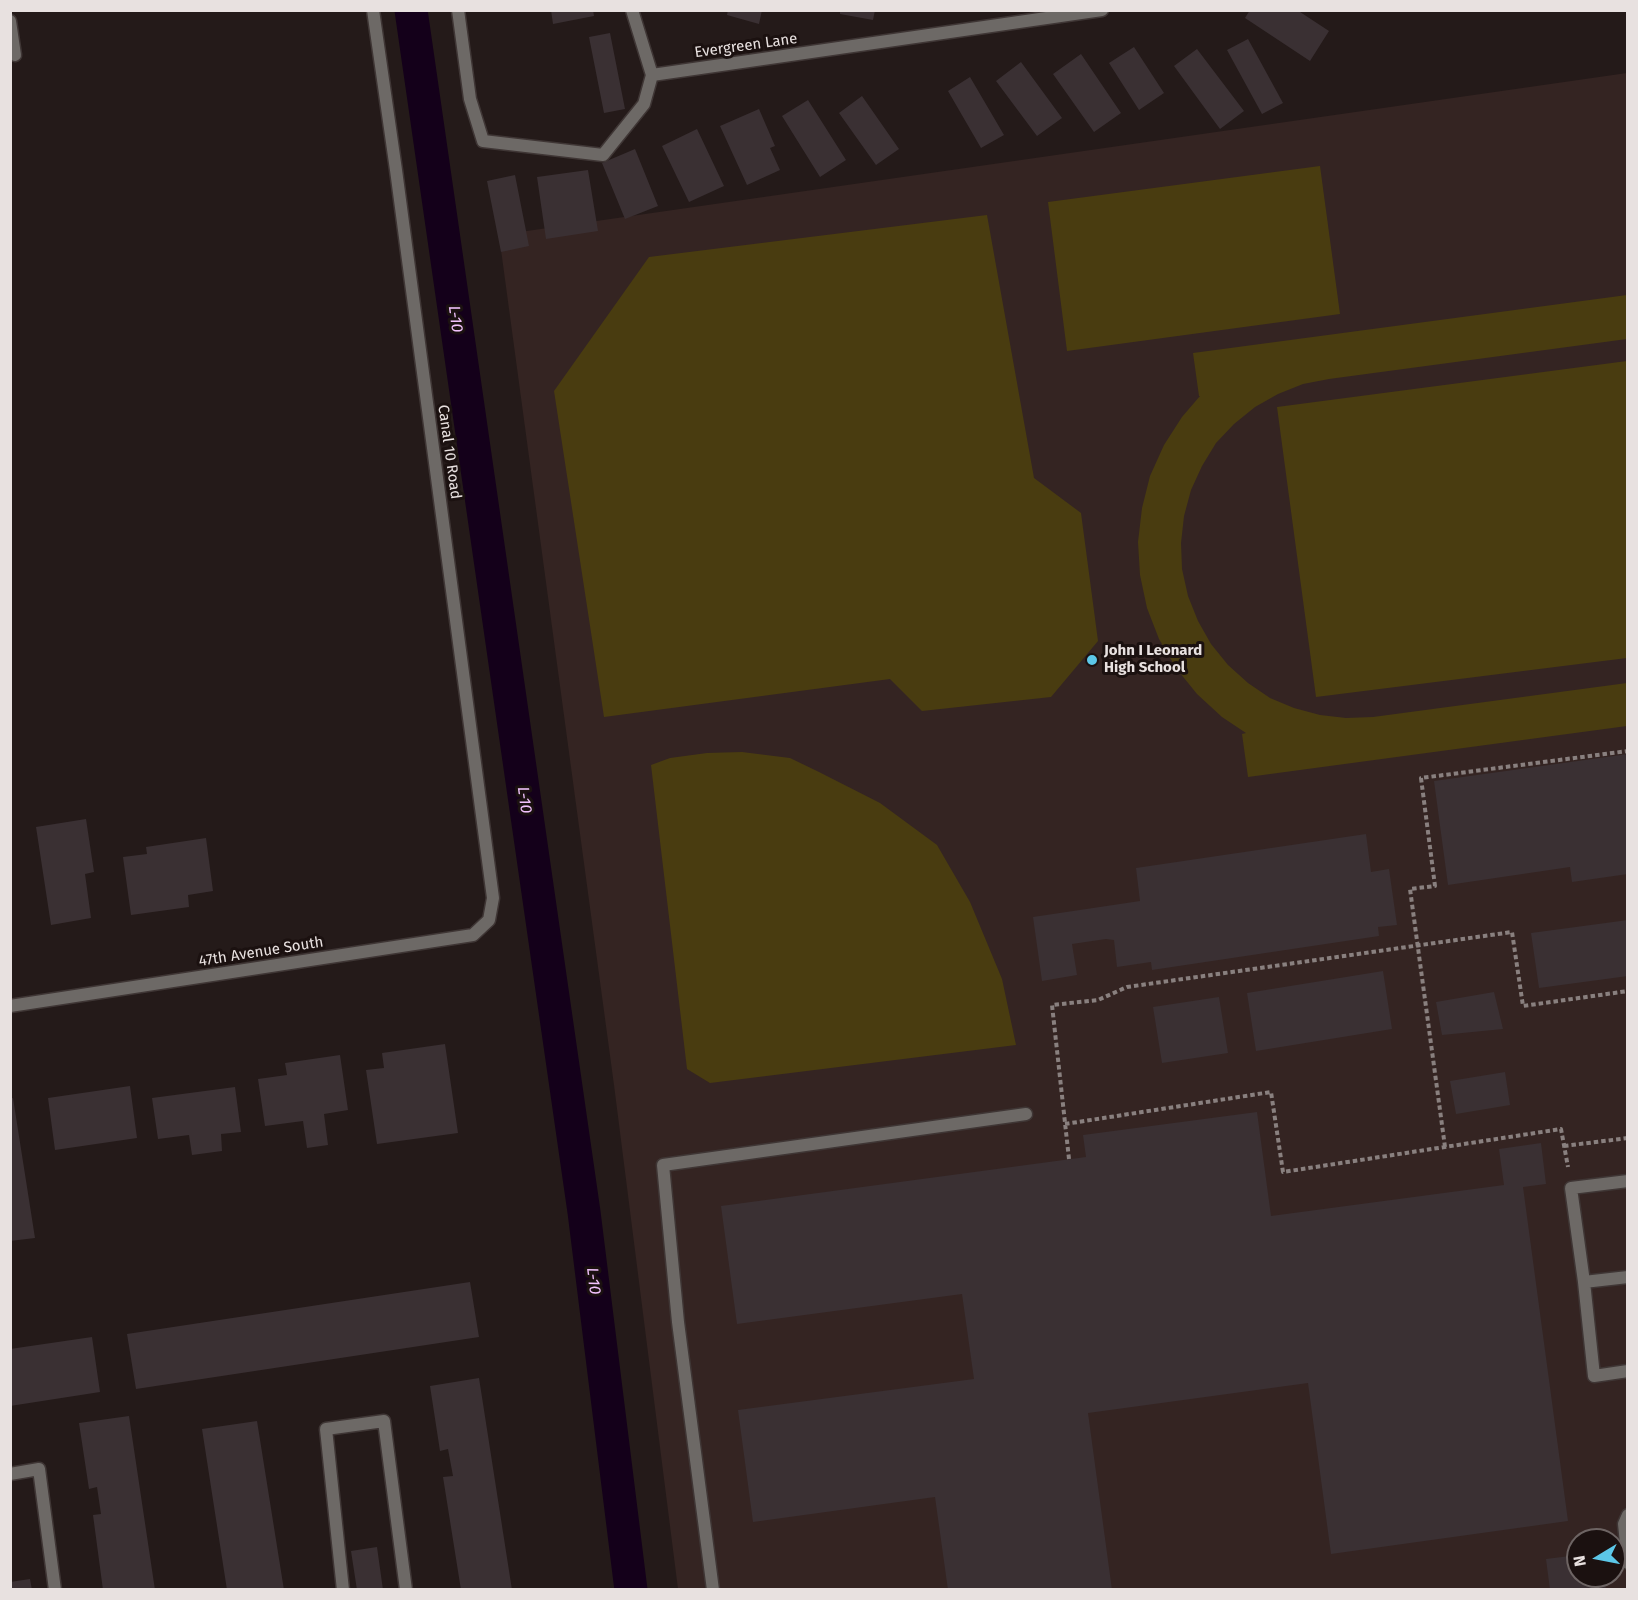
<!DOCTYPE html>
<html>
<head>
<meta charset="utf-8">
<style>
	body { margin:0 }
	#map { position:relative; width:1638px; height:1600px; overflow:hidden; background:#241a19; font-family:"Fira Sans",sans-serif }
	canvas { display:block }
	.frame { position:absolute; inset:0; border:12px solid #e8e1e0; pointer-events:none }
	.north { position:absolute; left:1566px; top:1528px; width:60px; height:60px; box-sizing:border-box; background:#1b1110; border:2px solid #6d6463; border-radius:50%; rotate:260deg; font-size:16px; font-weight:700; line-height:24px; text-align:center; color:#e8e1e0 }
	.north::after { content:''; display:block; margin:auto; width:21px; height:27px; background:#5cc7e8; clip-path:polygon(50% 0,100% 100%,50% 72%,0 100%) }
</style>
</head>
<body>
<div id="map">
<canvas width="1638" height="1600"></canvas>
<div class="frame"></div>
<div class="north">N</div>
</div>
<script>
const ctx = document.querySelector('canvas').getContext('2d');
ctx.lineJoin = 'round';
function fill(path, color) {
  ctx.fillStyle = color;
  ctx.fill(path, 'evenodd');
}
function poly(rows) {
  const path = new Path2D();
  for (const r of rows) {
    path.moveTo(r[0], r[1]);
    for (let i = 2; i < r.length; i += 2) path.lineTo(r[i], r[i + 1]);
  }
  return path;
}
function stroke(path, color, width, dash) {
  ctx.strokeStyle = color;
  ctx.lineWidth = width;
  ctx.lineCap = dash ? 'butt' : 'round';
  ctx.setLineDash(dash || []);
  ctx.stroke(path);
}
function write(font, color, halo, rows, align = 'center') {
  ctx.font = font + ' "Fira Sans",sans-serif';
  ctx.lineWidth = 6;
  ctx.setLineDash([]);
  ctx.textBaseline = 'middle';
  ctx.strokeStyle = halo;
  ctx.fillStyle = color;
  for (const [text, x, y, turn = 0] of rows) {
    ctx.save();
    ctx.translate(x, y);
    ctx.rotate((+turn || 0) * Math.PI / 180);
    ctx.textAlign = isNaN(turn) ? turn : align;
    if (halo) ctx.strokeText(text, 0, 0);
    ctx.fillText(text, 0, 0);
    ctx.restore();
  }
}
fill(poly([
	[1627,73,1627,1589,678,1589,614,1085,499,235],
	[1578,1540,1614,1540,1614,1576,1578,1576]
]), '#342422');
fill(poly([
	[1320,166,1340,314,1067,351,1048,202],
	[987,215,1034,478,1081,513,1098,641,1051,697,922,711,890,679,604,717,554,391,649,257],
	[1627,295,1627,339,1329,379,1303,384,1278,394,1255,407,1234,424,1216,443,1202,466,1191,490,1184,516,1181,543,1182,569,1188,596,1198,621,1211,644,1228,665,1248,683,1270,698,1294,708,1320,715,1346,718,1373,717,1627,683,1627,726,1248,777,1242,734,1246,733,1222,717,1197,694,1176,668,1159,639,1147,608,1140,575,1138,542,1142,508,1150,476,1164,445,1182,417,1200,396,1199,396,1193,353],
	[1627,361,1627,658,1316,697,1277,407],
	[742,752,790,758,819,772,880,803,937,845,970,902,1002,979,1016,1045,710,1083,687,1069,651,765,670,758,707,753]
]), '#493c10');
stroke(poly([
	[411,10,584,1212,631,1590]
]), '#14001a', 33);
fill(poly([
	[551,10,593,10,594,16,553,24],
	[728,10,762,10,759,24,727,15],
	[840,10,875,10,873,20,840,14],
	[1250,10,1297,10,1329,31,1310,61,1245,18],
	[610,33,625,109,604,113,589,37],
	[1248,39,1283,103,1262,114,1227,50],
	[1134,47,1164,93,1139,110,1109,63],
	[1197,49,1244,111,1220,129,1174,66],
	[1081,54,1121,113,1094,132,1053,74],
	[1021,62,1062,118,1037,136,996,81],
	[970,77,1004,135,981,148,948,91],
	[862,96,899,149,876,165,839,113],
	[808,100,846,160,820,177,782,116],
	[759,109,775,146,770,148,780,170,747,185,720,126],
	[697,129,724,186,689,202,662,146],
	[635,149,658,206,625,219,602,163],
	[588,170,598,231,546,239,537,177],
	[515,175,529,246,501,252,487,181],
	[1628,754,1628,874,1572,882,1570,867,1448,885,1434,781],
	[86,819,94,872,85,874,91,918,51,925,36,827],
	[1366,834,1371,872,1389,869,1397,925,1378,927,1379,936,1152,970,1151,962,1117,967,1114,940,1106,939,1072,944,1077,975,1042,981,1033,917,1140,901,1136,868],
	[206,838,213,891,188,895,189,907,131,915,123,857,147,854,146,847],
	[1628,920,1628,976,1539,988,1531,933],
	[1383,971,1392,1029,1256,1051,1247,993],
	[1494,992,1503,1029,1442,1035,1436,1002],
	[1219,997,1228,1053,1162,1063,1153,1007],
	[445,1044,458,1133,377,1144,366,1070,384,1068,382,1053],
	[340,1055,348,1110,324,1114,328,1145,307,1148,303,1121,265,1126,258,1079,287,1075,285,1063],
	[1505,1072,1510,1105,1456,1114,1450,1081],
	[130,1086,137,1138,55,1150,48,1098],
	[235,1087,241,1132,221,1134,222,1151,192,1155,189,1135,158,1139,152,1098],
	[13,1098,35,1238,10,1241,10,1099],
	[1257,1112,1271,1216,1504,1185,1499,1149,1541,1143,1546,1184,1523,1187,1568,1521,1331,1554,1308,1383,1088,1413,1112,1590,948,1590,935,1497,753,1522,738,1410,974,1379,962,1294,737,1324,721,1206,1086,1157,1083,1135],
	[470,1282,479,1337,136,1389,127,1334],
	[92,1337,100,1392,10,1406,10,1349],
	[479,1378,512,1590,461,1590,443,1477,453,1476,448,1449,440,1451,430,1386],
	[129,1416,155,1590,103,1590,93,1515,101,1514,97,1487,89,1489,79,1423],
	[257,1421,284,1590,227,1590,202,1429],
	[377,1547,383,1590,357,1590,351,1551],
	[1578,1555,1578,1576,1604,1576,1606,1590,1550,1590,1546,1559],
	[30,1579,32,1590,10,1590,10,1582]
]), '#3a3033');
const lane = poly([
	[10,21,15,55],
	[1628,1181,1571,1188,1584,1282,1594,1376,1628,1371],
	[1584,1282,1628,1277],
	[10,1474,39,1469,55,1590],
	[1628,1515,1624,1524,1628,1563],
	[343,1590,326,1429,384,1421,406,1590],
	[713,1590,678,1322,663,1165,1026,1114]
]);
const street = poly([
	[458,10,470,99,483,141,603,155,644,104,652,75,1102,10],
	[632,10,652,75],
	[10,1006,473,935,489,920,493,898,396,170,373,10]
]);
stroke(lane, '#3f3635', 15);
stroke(street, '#3f3635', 15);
stroke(poly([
	[1065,1124,1271,1092,1283,1172,1561,1129,1568,1167],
	[1564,1146,1628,1138],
	[1445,1147,1410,889,1435,886,1421,778,1628,751],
	[1069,1159,1052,1005,1098,1000,1127,987,1512,932,1523,1006,1628,991]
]), '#89807f', 4, [4.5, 3]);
stroke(lane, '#6d6966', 12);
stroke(street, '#6d6966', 12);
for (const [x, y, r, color] of [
	[1092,660,6,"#5cc7e8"]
]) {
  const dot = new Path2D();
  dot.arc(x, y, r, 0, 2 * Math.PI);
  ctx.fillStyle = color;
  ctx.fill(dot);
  stroke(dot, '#1b1110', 2);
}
write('15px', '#e8e1e0', '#1b1110', [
	["Evergreen Lane",746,46,-8],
	["Canal 10 Road",449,452,82],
	["47th Avenue South",261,952,-9]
]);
write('bold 15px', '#e8e1e0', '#1b1110', [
	["John I Leonard",1104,651],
	["High School",1104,668]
], 'left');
write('italic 16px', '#f2c2fd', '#1b1110', [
	["L-10",455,319,82],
	["L-10",524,800,82],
	["L-10",593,1281,83]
]);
</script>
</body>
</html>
